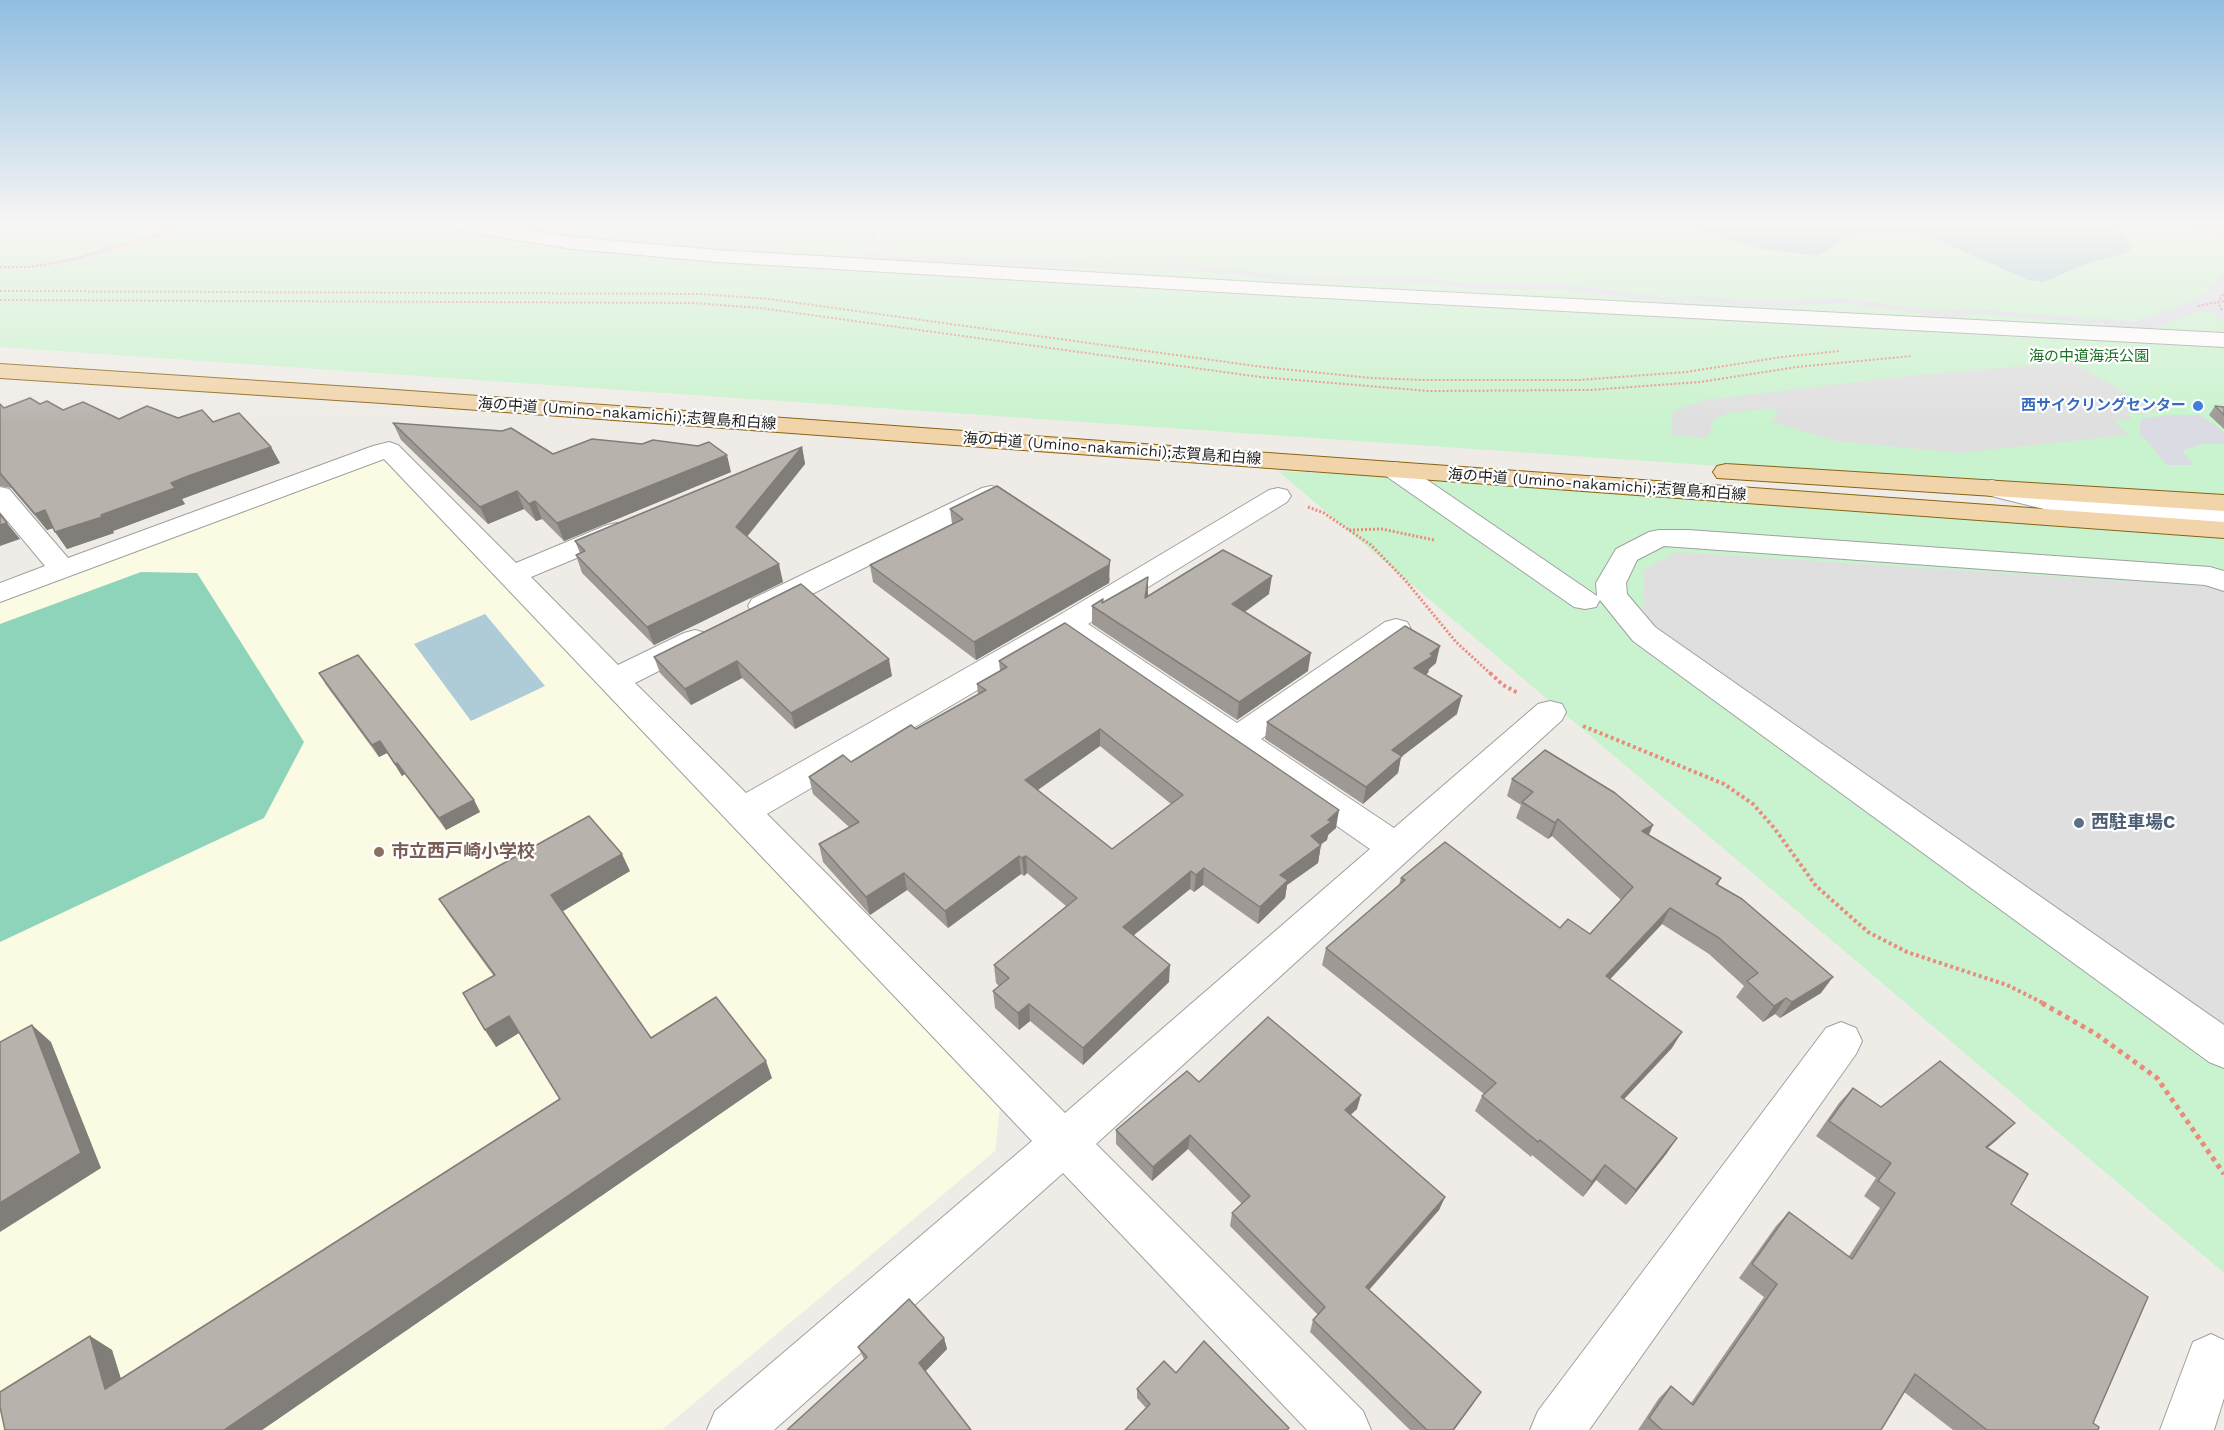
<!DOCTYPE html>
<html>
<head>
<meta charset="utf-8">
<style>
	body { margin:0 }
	canvas { display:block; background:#efece7 }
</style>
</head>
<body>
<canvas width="2224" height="1430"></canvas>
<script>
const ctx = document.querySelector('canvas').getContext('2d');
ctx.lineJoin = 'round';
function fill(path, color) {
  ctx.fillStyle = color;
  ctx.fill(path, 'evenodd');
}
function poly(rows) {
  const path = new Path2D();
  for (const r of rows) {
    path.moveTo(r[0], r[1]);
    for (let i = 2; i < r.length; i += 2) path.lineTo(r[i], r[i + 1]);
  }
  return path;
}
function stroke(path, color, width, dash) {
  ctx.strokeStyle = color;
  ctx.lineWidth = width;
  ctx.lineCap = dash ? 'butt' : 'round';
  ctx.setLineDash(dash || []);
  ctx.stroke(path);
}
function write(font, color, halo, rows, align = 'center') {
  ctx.font = font + ' "Work Sans","Noto Sans JP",sans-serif';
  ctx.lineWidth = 4.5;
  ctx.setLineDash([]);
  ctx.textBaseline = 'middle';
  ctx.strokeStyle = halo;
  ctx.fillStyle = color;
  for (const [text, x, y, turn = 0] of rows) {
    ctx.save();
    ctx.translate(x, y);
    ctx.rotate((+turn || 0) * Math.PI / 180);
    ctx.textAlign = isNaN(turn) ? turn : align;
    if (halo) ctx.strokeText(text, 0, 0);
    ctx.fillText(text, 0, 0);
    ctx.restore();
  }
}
fill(poly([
	[380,456,1000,1106,995,1151,662,1430,0,1430,0,599]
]), '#fbfbe3');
fill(poly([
	[0,222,2224,222,2224,501,0,347],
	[1278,471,1383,476,2224,536,2224,1273]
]), '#c9f3ce');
fill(poly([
	[141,572,197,573,304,742,264,818,0,942,0,624]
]), '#8ed4bb');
fill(poly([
	[2072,362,2158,412,2127,414,2132,419,2113,420,2129,435,1959,453,1836,441,1771,422,1779,413,1770,408,1727,413,1714,419,1707,438,1671,435,1673,411,1704,400,1907,376],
	[1676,552,2216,587,2224,590,2224,1025,1643,620,1644,570]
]), '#dfdfdf');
fill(poly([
	[181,222,194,222,159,238,75,262,29,269,0,270,0,265,34,264,72,257,150,235],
	[2170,222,2190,222,2199,225,2224,222,2224,253,2220,241,2206,233],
	[871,253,1078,263,1182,264,1289,276,1420,277,1474,284,1565,284,1664,297,1700,296,1756,301,1840,298,1941,311,1972,309,2135,322,2200,297,2212,287,2224,270,2224,322,2212,313,2199,311,2150,330,2114,332,2104,324,1979,314,1948,318,1843,303,1756,307,1703,301,1664,302,1565,290,1472,289,1419,282,1290,281,1181,269,1076,268,1000,263,951,264,923,260,917,263,842,260,850,254],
	[2166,415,2201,415,2224,432,2224,444,2201,444,2182,451,2194,465,2167,465,2139,432,2141,419]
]), '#dbdbe4');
fill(poly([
	[1683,222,2097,222,2124,234,2132,246,2128,253,2086,264,2044,282,2028,280,1937,240,1921,236,1902,233,1869,233,1842,240,1818,256,1763,249,1702,232],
	[485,614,545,686,471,721,414,644]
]), '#adccd7');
const minor = poly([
	[433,222,476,222,573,237,718,250,1288,284,2224,333,2224,347,1288,296,718,262,573,249,443,228,436,226,433,222],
	[389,442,398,445,516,563,607,525,617,523,627,525,631,531,627,537,531,577,618,665,684,633,695,630,706,633,710,640,706,647,635,683,746,793,1056,617,1269,490,1278,488,1287,490,1291,496,1287,502,1088,624,1237,723,1385,622,1396,619,1407,622,1411,629,1407,636,1261,739,1394,828,1538,704,1550,701,1562,704,1566,712,1562,720,1096,1144,1363,1411,1371,1430,1307,1430,1063,1173,774,1430,707,1430,715,1411,1032,1141,384,459,0,602,0,583,45,566,0,512,0,487,9,489,68,558,373,446,389,442],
	[1066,638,1370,849,1065,1113,767,814,1066,638],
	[1395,462,1404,464,1597,596,1596,583,1616,549,1649,532,1659,530,1688,530,2210,567,2224,571,2224,591,2205,585,1664,546,1637,560,1626,583,1627,594,1655,627,2224,1025,2224,1068,2209,1062,1633,641,1600,600,1596,607,1585,609,1574,607,1386,476,1382,470,1386,464,1395,462],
	[1992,480,2048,494,2224,507,2224,523,2048,510,1983,494,1979,488,1983,482,1992,480],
	[991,486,1000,488,1004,494,1000,500,774,613,763,615,752,613,748,606,752,599,982,488,991,486],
	[1841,1022,1856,1028,1862,1041,1856,1054,1589,1430,1530,1430,1538,1411,1826,1028,1841,1022],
	[2211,1334,2224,1340,2224,1398,2214,1430,2160,1430,2193,1342,2211,1334]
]);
const major = poly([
	[0,364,382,389,2224,522,2224,538,382,403,0,378,0,364],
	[1726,464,2224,495,2224,511,1717,478,1713,472,1717,466,1726,464]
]);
stroke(minor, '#a0a0a0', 2);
stroke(major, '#886413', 2);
stroke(poly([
	[2179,222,2224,236],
	[2218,222,2216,230,2221,234],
	[872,238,878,222],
	[0,267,31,267,75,259,154,236,186,222],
	[0,291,700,294,769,299,1263,367,1371,378,1423,380,1579,380,1686,372,1782,357,1840,351],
	[0,300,693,303,760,308,1260,377,1429,391,1590,390,1700,382,1797,367,1912,356],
	[2198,306,2224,301],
	[2222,310,2218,303,2224,292]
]), '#e98b7d', 2, [2, 2]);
stroke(poly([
	[1308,507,1324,513,1371,545,1405,580,1456,642,1492,675],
	[1349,530,1382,529,1434,540]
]), '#e98b7d', 3, [2, 2]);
stroke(poly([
	[1490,673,1503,685,1518,693],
	[1583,726,1724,784,1753,804,1775,829,1816,886,1868,932,1907,952,2007,985,2045,1004]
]), '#e98b7d', 4, [3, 3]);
stroke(poly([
	[2042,1003,2096,1034,2157,1078,2224,1174]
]), '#e98b7d', 5, [4.5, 4.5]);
fill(minor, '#fff');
fill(major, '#f1d4aa');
fill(poly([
	[0,404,4,408,40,404,63,410,119,419,178,418,213,422,271,447,280,463,198,492,182,499,185,504,113,531,114,533,67,549,53,528,47,530,11,488,0,486],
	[2215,406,2224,407,2224,429,2209,415],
	[393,423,553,454,731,472,564,541,542,519,536,521,524,509,488,524,401,440],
	[802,447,805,464,747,537,783,582,654,645,582,573,576,555,580,553,575,541],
	[950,509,1110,578,1109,583,976,660,873,582,870,565,952,524],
	[801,584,892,676,795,729,742,678,691,705,660,673,654,657],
	[1269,594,1245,612,1308,671,1237,720,1092,624,1092,606,1103,599,1103,603],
	[999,661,1336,828,1328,835,1327,840,1321,844,1318,863,1287,885,1285,898,1258,924,1203,885,1194,892,1190,889,1134,935,1169,982,1083,1065,1030,1021,1019,1030,995,1008,993,991,999,986,996,983,994,965,1066,906,1027,873,1024,876,1021,874,948,928,907,890,870,915,823,862,819,844,849,827,813,794,809,777,851,762,916,729,978,695,977,684,1000,671],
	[1100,746,1171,804,1112,849,1038,790],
	[1436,663,1429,669,1428,673,1425,675,1457,714,1401,757,1398,773,1363,804,1265,739,1267,722],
	[319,673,474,800,480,812,446,830,405,774,402,776,387,753,379,757,326,685],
	[1512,779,1653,825,1649,835,1721,878,1718,885,1821,993,1780,1018,1775,1014,1763,1022,1736,997,1744,986,1709,954,1662,924,1610,979,1672,1048,1624,1099,1667,1153,1626,1205,1596,1180,1583,1197,1532,1155,1531,1157,1475,1111,1482,1096,1484,1094,1322,965,1326,948,1399,885,1401,878,1560,928,1590,934,1621,900,1552,836,1548,839,1516,818,1521,805,1507,796],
	[630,871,562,911,651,1038,772,1078,262,1430,5,1430,90,1336,112,1350,121,1379,560,1099,519,1033,496,1047,493,975,450,916,439,899],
	[1199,1082,1357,1109,1350,1115,1445,1197,1439,1210,1369,1290,1474,1403,1454,1430,1410,1430,1310,1332,1313,1320,1318,1315,1230,1226,1232,1213,1242,1204,1188,1149,1152,1181,1116,1144,1116,1130],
	[1853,1088,1881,1107,1998,1139,1987,1148,2011,1204,2093,1423,2098,1430,1953,1430,1904,1392,1881,1430,1638,1430,1659,1398,1671,1386,1691,1403,1764,1297,1739,1278,1776,1226,1789,1212,1849,1256,1880,1208,1864,1196,1876,1178,1816,1136,1839,1103],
	[944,1338,947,1349,925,1371,864,1359,858,1347],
	[1176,1373,1289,1428,1288,1430,1125,1430,1146,1408,1137,1398,1137,1389]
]), '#9e9995');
fill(poly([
	[271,447,280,463,182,499,185,504,113,531,114,533,67,549,55,532,101,515,171,483,188,476],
	[802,447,805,464,740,545,736,527],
	[727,455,731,472,564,541,557,523],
	[517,491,524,509,488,524,480,507],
	[535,501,542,519,536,521,529,504],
	[45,510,57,527,47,530,35,514],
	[7,523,20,539,0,546,0,525],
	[1110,560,1109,583,976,660,974,642],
	[779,564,783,582,654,645,647,627],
	[1272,576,1269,594,1230,622,1232,604],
	[1148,577,1148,595,1144,617,1145,598],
	[1440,646,1436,663,1429,669,1428,673,1410,685,1414,668],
	[1311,653,1308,671,1237,720,1239,702],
	[889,659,892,676,795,729,791,713],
	[737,661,742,678,691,705,685,689],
	[1462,696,1457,714,1401,757,1398,773,1363,804,1366,787,1392,750],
	[1100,729,1100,746,1026,798,1025,780],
	[380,741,387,753,379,757,372,745],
	[397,763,405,774,402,776,395,764],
	[474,800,480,812,446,830,439,818],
	[1339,810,1336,828,1328,835,1327,840,1308,854,1311,836],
	[1558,819,1552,836,1548,839,1555,823],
	[1653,825,1645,842,1642,831],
	[1321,845,1318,863,1287,885,1285,898,1258,924,1260,907,1280,875],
	[622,854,630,871,560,913,551,895],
	[1019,856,1021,874,948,928,945,911],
	[1026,856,1027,873,1024,876,1022,858],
	[1204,868,1203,885,1194,892,1196,875],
	[1191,871,1190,889,1123,944,1123,927],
	[904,873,907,890,870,915,866,897],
	[1670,908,1662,924,1598,992,1606,976],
	[1170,965,1169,982,1083,1065,1083,1048],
	[1833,977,1821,993,1780,1018,1792,1002],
	[1786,998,1775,1014,1763,1022,1774,1006],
	[1029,1004,1030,1021,1019,1030,1018,1013],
	[509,1016,519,1033,496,1047,485,1030],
	[32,1025,51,1042,101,1168,0,1232,0,1203],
	[1682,1032,1672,1048,1612,1112,1621,1097],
	[766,1061,772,1078,262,1430,224,1430],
	[1361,1095,1357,1109,1341,1124,1345,1110],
	[2015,1123,1998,1139,1970,1163,1986,1147],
	[1190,1135,1188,1149,1152,1181,1153,1167],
	[1677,1138,1667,1153,1626,1205,1636,1190],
	[1605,1165,1596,1180,1583,1197,1592,1182],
	[1445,1197,1439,1210,1361,1299,1366,1287],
	[90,1336,112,1350,128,1402,105,1389],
	[944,1338,947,1349,923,1374,919,1363],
	[1481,1392,1454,1430,1453,1430]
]), '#817d79');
const building = poly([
	[30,398,40,404,47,401,63,410,83,402,119,419,147,406,178,418,202,410,213,422,239,413,271,447,188,476,171,483,175,488,101,515,102,517,55,532,45,510,35,514,0,473,0,404,4,408,30,398],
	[2215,406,2224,407,2224,415,2215,406],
	[393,423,502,431,511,428,553,454,592,439,642,444,653,440,698,446,709,442,727,455,557,523,535,501,529,504,517,491,480,507,393,423],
	[802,447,736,527,779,564,647,627,576,555,585,551,575,541,802,447],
	[997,486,1110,560,1109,565,974,642,870,565,963,519,950,509,997,486],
	[0,514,7,523,0,525,0,514],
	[1223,550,1272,576,1232,604,1311,653,1239,702,1092,606,1103,599,1102,603,1148,577,1145,598,1223,550],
	[801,584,889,659,791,713,737,661,685,689,654,657,801,584],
	[1065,623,1339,810,1328,820,1331,822,1311,836,1321,845,1280,875,1288,880,1260,907,1204,868,1196,875,1191,871,1123,927,1170,965,1083,1048,1029,1004,1018,1013,993,991,1009,978,994,965,1077,898,1026,856,1022,858,1019,856,945,911,904,873,866,897,819,844,859,822,809,777,843,755,851,762,911,725,916,729,986,690,977,684,1007,667,999,661,1065,623],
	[1100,729,1183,795,1112,849,1025,780,1100,729],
	[1405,626,1440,646,1430,654,1433,656,1414,668,1462,696,1392,750,1402,756,1366,787,1267,722,1405,626],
	[358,655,474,800,439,818,397,763,395,764,380,741,372,745,319,673,358,655],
	[1545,750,1615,793,1653,825,1642,831,1721,878,1716,884,1742,899,1833,977,1792,1002,1786,998,1774,1006,1747,981,1758,973,1719,938,1670,908,1606,976,1682,1032,1621,1097,1677,1138,1636,1190,1605,1165,1592,1182,1540,1140,1538,1142,1482,1096,1496,1083,1326,948,1405,880,1401,878,1445,842,1560,928,1568,919,1590,934,1633,887,1558,819,1555,823,1522,802,1533,792,1512,779,1545,750],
	[589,816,622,854,551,895,651,1038,716,997,766,1061,224,1430,5,1430,0,1407,0,1392,90,1336,105,1389,560,1099,509,1016,485,1030,463,993,495,975,439,899,589,816],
	[1268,1017,1361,1095,1345,1110,1445,1197,1366,1287,1481,1392,1453,1430,1427,1430,1313,1320,1325,1307,1232,1213,1250,1196,1190,1135,1153,1167,1116,1130,1187,1071,1199,1082,1268,1017],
	[32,1025,81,1153,0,1203,0,1042,32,1025],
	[1940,1061,2015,1123,1986,1147,2028,1174,2011,1204,2148,1297,2093,1423,2099,1427,2098,1430,1987,1430,1915,1374,1881,1430,1662,1430,1649,1418,1671,1386,1693,1405,1777,1284,1752,1264,1789,1212,1852,1259,1895,1193,1878,1181,1891,1163,1829,1121,1853,1088,1881,1107,1940,1061],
	[909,1299,944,1338,919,1363,971,1430,787,1430,867,1357,858,1347,909,1299],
	[1204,1341,1289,1428,1287,1430,1125,1430,1150,1404,1137,1389,1164,1361,1176,1373,1204,1341]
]);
fill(building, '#b8b2ad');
stroke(building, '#817d79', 1.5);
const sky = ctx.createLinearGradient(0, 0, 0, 422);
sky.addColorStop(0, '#90bee1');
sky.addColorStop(0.53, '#f8f6f4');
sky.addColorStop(1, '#f8f6f400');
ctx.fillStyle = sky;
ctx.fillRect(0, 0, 2224, 422);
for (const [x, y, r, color] of [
	[2198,406,6,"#3f7fe0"],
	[2079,823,6,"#5c6f8a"],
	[379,852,6,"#8d6e63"]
]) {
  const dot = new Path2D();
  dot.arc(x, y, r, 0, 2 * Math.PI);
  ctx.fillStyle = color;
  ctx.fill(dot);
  stroke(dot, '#fff', 2);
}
write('15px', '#197123', '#fff', [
	["海の中道海浜公園",2089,357]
]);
write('bold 15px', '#366cbe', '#fff', [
	["西サイクリングセンター",2186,406]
], 'right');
write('15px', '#1f1f1f', '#fff', [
	["海の中道 (Umino-nakamichi);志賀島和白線",627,414,4],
	["海の中道 (Umino-nakamichi);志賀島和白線",1112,449,4],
	["海の中道 (Umino-nakamichi);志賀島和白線",1597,485,4]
]);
write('bold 18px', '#4e5e75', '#fff', [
	["西駐車場C",2091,823]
], 'left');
write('bold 18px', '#785e54', '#fff', [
	["市立西戸崎小学校",391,852]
], 'left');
</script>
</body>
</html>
